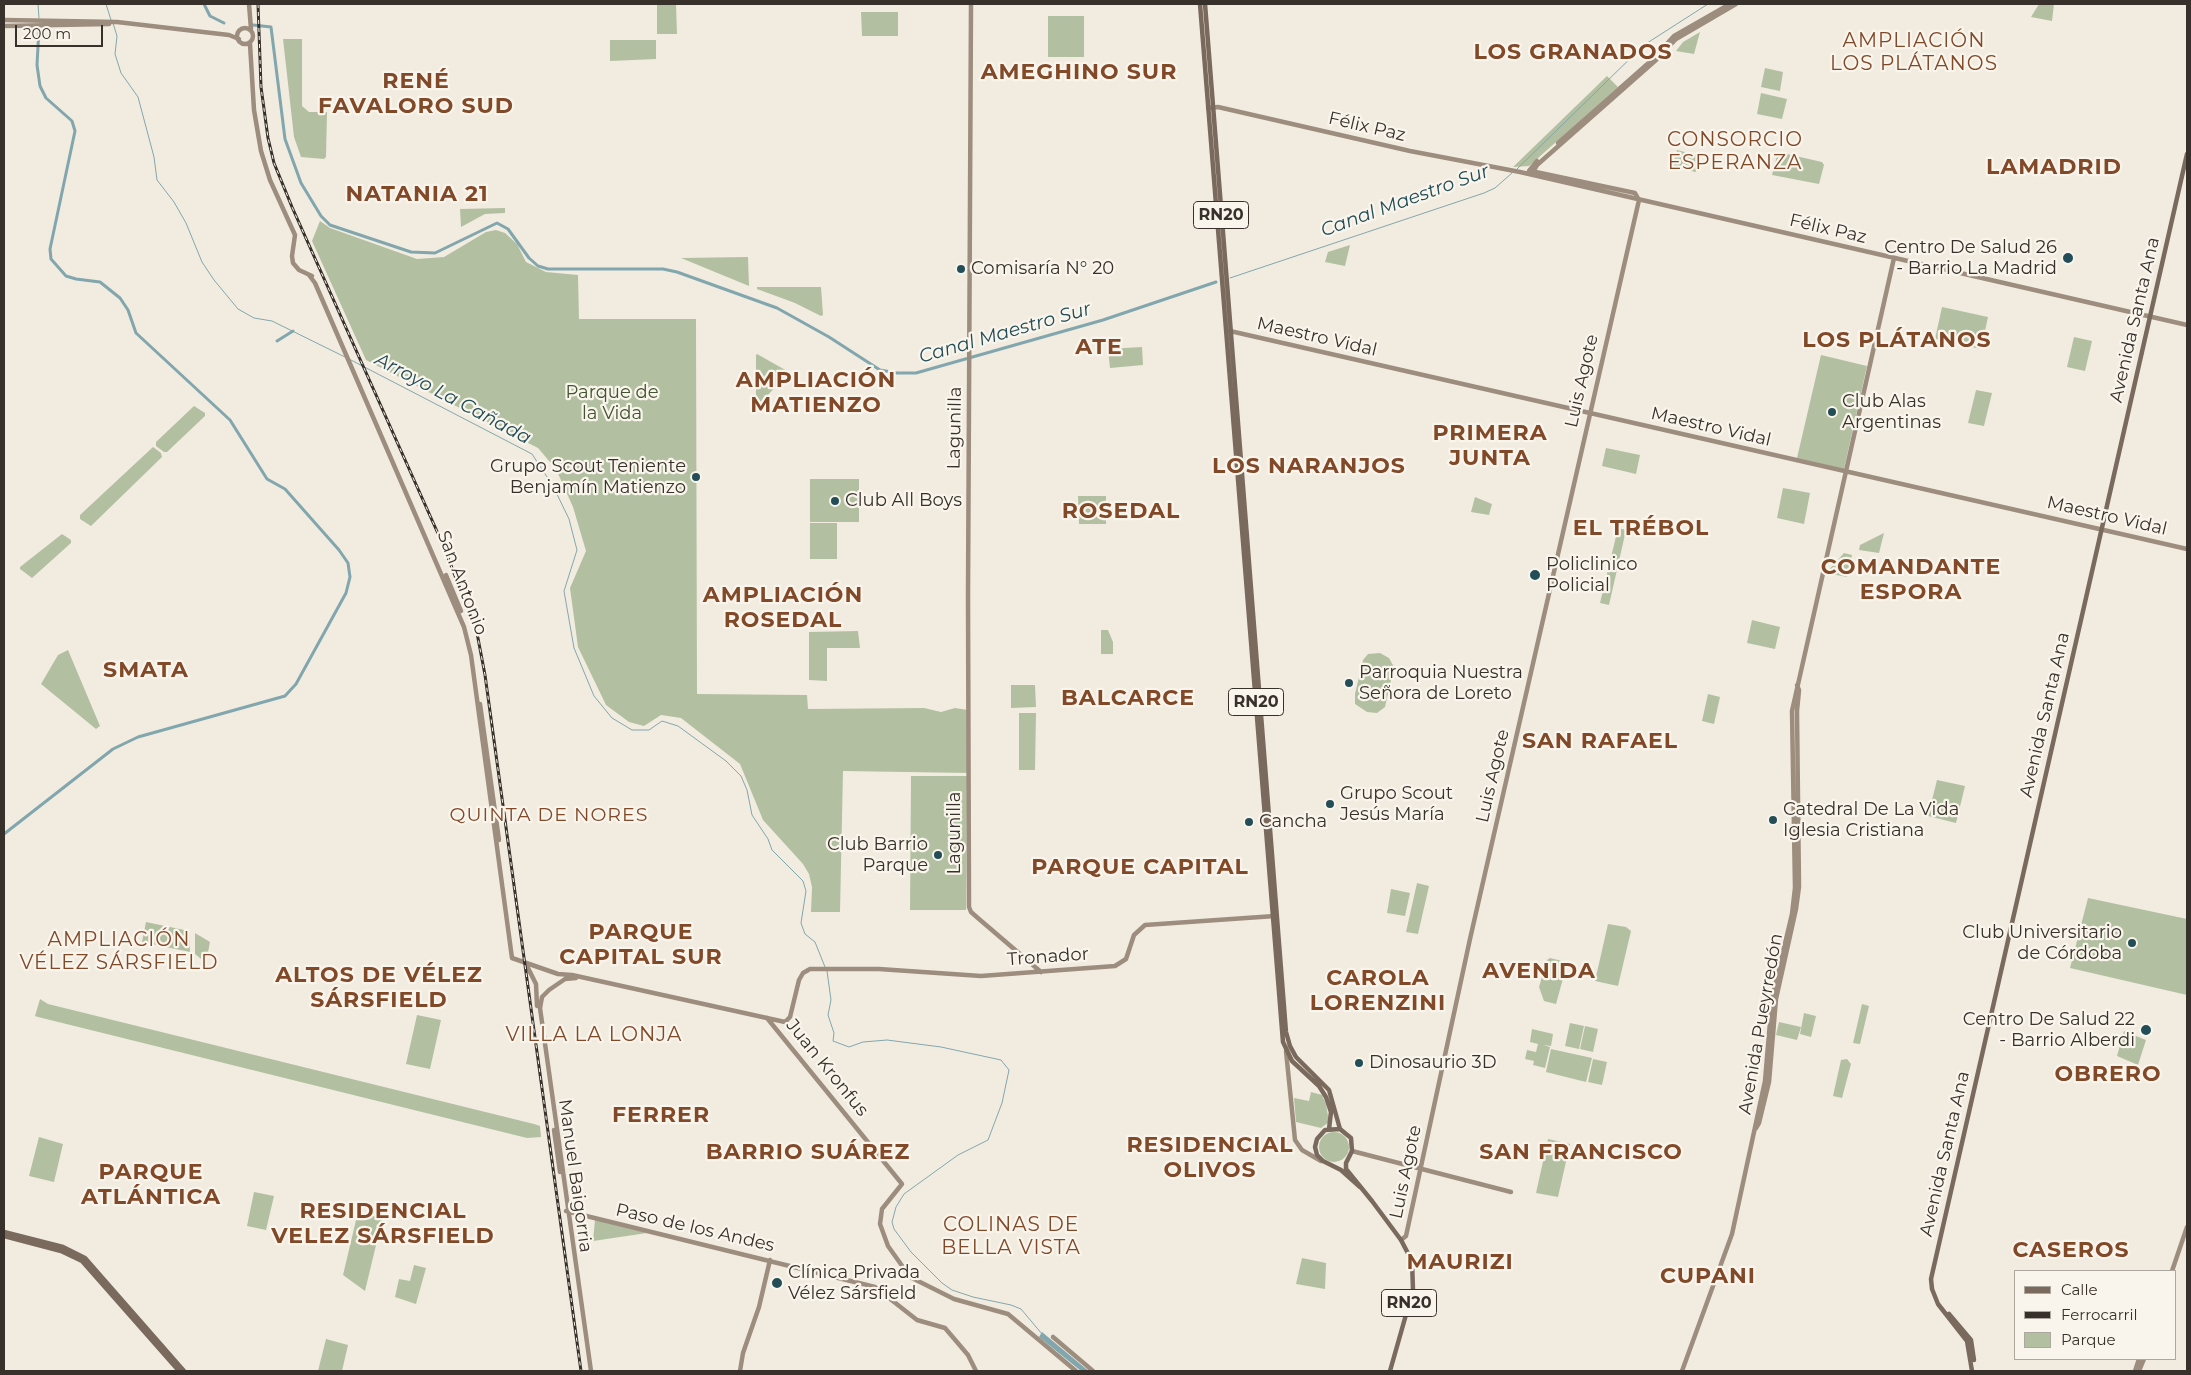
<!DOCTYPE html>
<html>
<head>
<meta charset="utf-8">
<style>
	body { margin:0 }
	#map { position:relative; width:2191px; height:1375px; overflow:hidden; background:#f2ece0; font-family:Montserrat,sans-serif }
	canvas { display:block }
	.frame { position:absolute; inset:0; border:5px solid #38312b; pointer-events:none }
	.legend { position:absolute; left:2014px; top:1270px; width:162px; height:90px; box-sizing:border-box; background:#f9f5ec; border:1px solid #aca79f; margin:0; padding:6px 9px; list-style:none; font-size:15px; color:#38312b }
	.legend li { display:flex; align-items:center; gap:10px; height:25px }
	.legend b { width:25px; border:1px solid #aca79f }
	.scale { position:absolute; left:15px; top:25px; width:88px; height:22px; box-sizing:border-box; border:2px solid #38312b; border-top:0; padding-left:6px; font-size:15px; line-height:18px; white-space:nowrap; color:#38312b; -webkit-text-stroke:4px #f9f5ec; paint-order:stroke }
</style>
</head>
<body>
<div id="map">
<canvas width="2191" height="1375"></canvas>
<div class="frame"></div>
<ul class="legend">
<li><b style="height:6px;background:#796a5d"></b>Calle</li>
<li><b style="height:6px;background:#38312b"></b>Ferrocarril</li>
<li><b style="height:14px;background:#b2c0a1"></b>Parque</li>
</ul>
<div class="scale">200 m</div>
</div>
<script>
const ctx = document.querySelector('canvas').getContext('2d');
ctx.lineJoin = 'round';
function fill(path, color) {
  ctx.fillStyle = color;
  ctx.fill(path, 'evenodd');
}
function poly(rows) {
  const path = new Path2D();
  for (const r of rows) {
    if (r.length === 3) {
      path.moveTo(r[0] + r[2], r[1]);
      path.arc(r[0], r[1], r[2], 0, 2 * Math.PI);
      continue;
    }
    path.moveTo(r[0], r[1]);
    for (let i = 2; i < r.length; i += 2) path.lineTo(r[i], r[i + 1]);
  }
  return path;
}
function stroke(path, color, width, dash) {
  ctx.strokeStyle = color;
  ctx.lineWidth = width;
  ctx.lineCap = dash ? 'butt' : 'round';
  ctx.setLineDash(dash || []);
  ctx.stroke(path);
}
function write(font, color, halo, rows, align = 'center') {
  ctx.font = font + ' Montserrat,sans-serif';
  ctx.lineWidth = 4.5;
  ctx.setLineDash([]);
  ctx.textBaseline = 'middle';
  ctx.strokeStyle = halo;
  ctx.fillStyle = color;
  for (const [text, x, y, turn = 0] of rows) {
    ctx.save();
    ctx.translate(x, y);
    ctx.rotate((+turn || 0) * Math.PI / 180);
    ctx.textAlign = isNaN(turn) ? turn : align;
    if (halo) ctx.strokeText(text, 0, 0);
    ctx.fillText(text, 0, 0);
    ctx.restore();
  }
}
fill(poly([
	[657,4,676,4,677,34,657,34],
	[2039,4,2054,4,2052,21,2031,17],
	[861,12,898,12,898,36,862,36],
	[1048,16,1084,16,1084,57,1048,57],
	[1700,32,1694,54,1676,51,1683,42],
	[283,39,302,39,302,106,309,112,327,112,326,157,324,159,301,157,294,137],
	[610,40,656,40,656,59,610,61],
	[1765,68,1783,72,1780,91,1761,87],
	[1607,76,1618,87,1529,166,1513,167],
	[1761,93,1787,99,1782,119,1757,114],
	[1677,150,1700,156,1696,172,1672,167],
	[1778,152,1822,162,1824,165,1819,184,1772,175],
	[505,208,505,213,485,214,461,227,460,209],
	[320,221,330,228,417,259,444,257,486,232,496,230,505,233,517,244,526,262,546,272,578,275,579,319,696,319,697,694,807,695,808,709,924,708,941,712,955,708,968,710,969,773,843,771,840,912,811,912,812,887,809,874,803,864,763,820,740,764,681,718,661,715,644,726,629,722,606,705,578,647,570,588,586,551,573,507,556,469,538,448,366,360,312,241],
	[1350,245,1345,266,1325,262,1328,252],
	[748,257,749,286,681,258],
	[757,287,821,287,823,315,821,316,795,303,757,289],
	[1942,307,1988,317,1981,349,1935,339],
	[2074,337,2092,341,2085,371,2067,367],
	[1142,347,1143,365,1110,368,1108,349],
	[757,354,789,372,756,408,756,355],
	[1821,355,1867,366,1844,469,1797,458],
	[1976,390,1992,393,1984,426,1968,423],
	[194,406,205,413,205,416,167,452,164,452,156,446,156,442],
	[153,447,161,453,162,457,91,526,80,519,80,515],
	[1606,448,1640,455,1636,474,1602,466],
	[810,479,859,479,859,522,810,522],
	[1783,488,1810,493,1804,524,1777,518],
	[1078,496,1106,496,1106,524,1079,524],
	[1475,497,1492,504,1489,515,1471,512],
	[810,523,837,523,837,559,810,559],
	[1618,528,1626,530,1609,605,1600,603],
	[1884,533,1879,553,1859,550,1860,545],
	[62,534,71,540,71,543,32,578,20,569,20,567],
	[1844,553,1852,555,1847,577,1826,573],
	[1752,620,1780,627,1775,649,1747,643],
	[1101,630,1108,630,1113,642,1113,654,1101,654],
	[809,632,858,631,860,648,827,648,827,681,809,680],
	[68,650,100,726,96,729,41,684,58,655],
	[1380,653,1389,658,1394,667,1385,707,1377,713,1367,712,1355,704,1355,694,1363,660,1368,654],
	[1011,685,1035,685,1036,707,1011,708],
	[1708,694,1720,697,1714,724,1702,721],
	[1019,713,1036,713,1035,770,1019,770],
	[911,776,967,776,966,910,910,910],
	[1937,780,1965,786,1956,823,1928,816],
	[1417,883,1429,886,1418,934,1406,932],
	[1391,889,1410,893,1405,916,1387,913],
	[2088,898,2187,919,2187,995,2070,968],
	[146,922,189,931,190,952,142,942],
	[1608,924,1626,927,1631,931,1618,986,1595,981],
	[195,933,210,942,206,963,195,954],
	[1550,958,1566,962,1567,964,1556,1004,1544,1001,1539,987,1547,960],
	[40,999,48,1004,534,1124,540,1126,541,1137,527,1138,38,1017,35,1016],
	[1862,1004,1869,1006,1860,1044,1853,1043],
	[1804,1013,1816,1016,1811,1037,1800,1034],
	[417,1015,441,1020,430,1069,406,1064],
	[1779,1022,1801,1027,1797,1040,1776,1035],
	[1570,1023,1584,1026,1579,1049,1565,1046],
	[1585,1026,1598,1029,1593,1052,1580,1049],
	[1532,1029,1553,1034,1551,1046,1543,1045,1550,1047,1545,1068,1533,1065,1534,1061,1525,1059,1527,1050,1536,1052,1538,1044,1530,1042],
	[2124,1031,2146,1040,2138,1065,2117,1056],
	[1551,1049,1592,1058,1586,1082,1546,1072],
	[1593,1059,1607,1062,1602,1085,1588,1082],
	[1847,1059,1851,1064,1842,1098,1833,1096,1841,1060],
	[1311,1092,1322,1095,1326,1104,1329,1122,1321,1128,1296,1122,1294,1098,1309,1101],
	[1334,1147,15],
	[39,1137,63,1144,54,1182,29,1176],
	[1548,1139,1570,1144,1558,1197,1536,1193],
	[254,1192,274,1196,266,1230,247,1226],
	[357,1216,383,1216,365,1291,343,1275],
	[595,1220,647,1233,593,1241],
	[1302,1258,1326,1263,1325,1289,1296,1284],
	[414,1265,426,1268,416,1304,395,1297,399,1279,410,1281],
	[326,1339,348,1345,342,1371,318,1371]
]), '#b2c0a1');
fill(poly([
	[1042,1332,1085,1368,1089,1371,1081,1371,1039,1337]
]), '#81a6ad');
stroke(poly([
	[38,4,39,18],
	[106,4,111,20],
	[113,23,117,36,115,54,121,73,138,97,154,157,157,180,174,202,186,223,202,262,214,280,238,309,254,318,272,321,345,357],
	[1517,169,1644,45,1708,4],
	[1230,278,1484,193,1495,188,1512,173],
	[349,359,532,454,553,486,569,519,577,550,564,591,574,648,594,696,612,718,632,730,649,730,662,721,678,726,726,761,741,776,747,790,752,815,768,839,772,850,803,881,806,891,801,923,805,934,815,942,825,967],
	[827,971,831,1000,828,1015,834,1033,833,1041,849,1047,863,1042,887,1040,941,1047,1001,1060,1009,1070,1002,1103,988,1140,958,1155,904,1194,896,1207,892,1222,894,1229,911,1252,942,1283,952,1290,973,1297,1011,1305,1021,1309,1042,1334]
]), '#81a6ad', 1);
stroke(poly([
	[204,4,210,16,224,23],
	[253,25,271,27,285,139,301,183,321,216,330,225,411,252,435,253,497,223,508,229,529,258,538,266,548,269,663,269,677,272,777,308,829,337,880,370,897,373,916,373,1103,320,1216,282],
	[277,341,293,331],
	[4,834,113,749,138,737,285,696,296,684,346,593,350,577,348,563,339,550,285,489,267,479,230,420,136,333,128,310,120,298,100,282,76,279,66,276,51,259,50,249,75,131,72,121,46,98,40,86,37,65,39,28]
]), '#81a6ad', 3);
stroke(poly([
	[249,4,251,29],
	[971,4,968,595,969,907,971,912,979,919,1041,972],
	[4,20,117,22,229,35,239,39],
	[4,26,109,24],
	[245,36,8],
	[250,44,254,110,261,151,270,180,295,235,292,256,293,263,299,270,312,276],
	[1208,108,1218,107,1410,151,1520,172,2187,325],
	[1558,143,1652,60,1674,36,1730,4],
	[1534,170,1537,165,1656,60,1676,39,1736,4],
	[1529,171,1537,161],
	[1531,171,1635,193,1639,200],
	[309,275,315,283,464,627,471,655,512,958,558,974,572,975,785,1022,790,1017,799,980,803,973,810,969,879,969,981,976,1115,966,1126,959,1134,935,1145,925,1275,916],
	[1230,331,2187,549],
	[446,575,461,611],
	[480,704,499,840],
	[526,964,536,984,537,1006],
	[576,978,565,979,549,990,542,997,540,1008,591,1371],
	[767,1018,902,1184,882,1209,880,1224,888,1246,910,1277,954,1299,1008,1314,1076,1371],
	[1286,1051,1295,1140,1302,1150,1321,1161],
	[1756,1128,1759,1123,1769,1082,1776,999,1796,909,1799,887,1797,711,1799,690,1797,685],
	[554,1130,560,1172],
	[1352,1151,1511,1192],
	[566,1211,875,1287,917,1320,945,1328,968,1355,976,1371],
	[1401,1240,1406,1236,1470,939,1639,200],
	[2172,1271,2187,1227],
	[1053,1337,1093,1371],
	[740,1371,743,1353,759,1307,770,1260],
	[1682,1371,1732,1234,1765,1081,1772,999,1792,914,1795,888,1792,711,1894,258],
	[2135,1371,2139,1359],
	[2139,1371,2144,1359]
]), '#9d8d7e', 4.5);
stroke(poly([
	[1200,4,1283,1042,1292,1061,1319,1086,1326,1097,1331,1112,1329,1129],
	[1205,4,1286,1032,1290,1046,1296,1057,1329,1090,1340,1129],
	[1360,1187,1341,1170,1323,1161,1317,1155,1315,1147,1317,1139,1325,1130,1340,1129,1351,1138,1352,1151,1346,1163,1346,1169,1372,1201,1401,1240,1412,1261,1413,1290,1390,1371],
	[4,1232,63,1247,85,1258,184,1371],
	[4,1236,61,1251,82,1261,179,1371],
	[1949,1314,1971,1340,1974,1360],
	[1972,1371,1967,1341,1938,1304,1932,1289,1931,1279,2187,154]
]), '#796a5d', 4.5);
const rail = poly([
	[258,4,261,87,268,138,274,163,292,207,444,547,477,633,485,675,581,1371]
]);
stroke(rail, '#38312b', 3);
stroke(rail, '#f9f5ec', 1, [4]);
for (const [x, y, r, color] of [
	[2068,258,6,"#234d57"],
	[961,269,5,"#234d57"],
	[1832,412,5,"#234d57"],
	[696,477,5,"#234d57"],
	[835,501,5,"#234d57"],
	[1535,575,6,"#234d57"],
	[1349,683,5,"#234d57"],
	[1330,804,5,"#234d57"],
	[1773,820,5,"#234d57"],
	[1249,822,5,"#234d57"],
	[938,855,5,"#234d57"],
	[2132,943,5,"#234d57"],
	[2146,1030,6,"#234d57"],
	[1359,1063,5,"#234d57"],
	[777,1283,6,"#234d57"]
]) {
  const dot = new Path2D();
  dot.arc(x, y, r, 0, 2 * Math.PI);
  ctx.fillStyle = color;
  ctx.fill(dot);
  stroke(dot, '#f9f5ec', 2);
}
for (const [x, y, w] of [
	[1221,215,55],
	[1256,702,55],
	[1409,1303,55]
]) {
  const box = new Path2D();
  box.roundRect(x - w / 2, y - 13.5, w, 27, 4);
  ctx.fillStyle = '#f9f5ec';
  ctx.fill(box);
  stroke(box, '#38312b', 1);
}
write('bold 16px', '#38312b', null, [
	["RN20",1221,215],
	["RN20",1256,702],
	["RN20",1409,1303]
]);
write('18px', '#38312b', '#f9f5ec', [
	["Félix Paz",1367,127,13],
	["Félix Paz",1828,229,13],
	["Avenida Santa Ana",2135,320,-77],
	["Maestro Vidal",1317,337,13],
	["Luis Agote",1582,381,-77],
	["Maestro Vidal",1711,427,13],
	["Lagunilla",955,428,-89],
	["Maestro Vidal",2107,516,13],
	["San Antonio",462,583,69],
	["Avenida Santa Ana",2045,715,-77],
	["Luis Agote",1493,776,-77],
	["Lagunilla",955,833,-90],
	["Tronador",1048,957,-4],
	["Avenida Pueyrredón",1761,1024,-80],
	["Juan Kronfus",827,1068,51],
	["Avenida Santa Ana",1945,1154,-77],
	["Luis Agote",1406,1172,-78],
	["Manuel Baigorria",575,1176,82],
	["Paso de los Andes",695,1228,13]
]);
write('18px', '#38312b', '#f9f5ec', [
	["Centro De Salud 26",2057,248,"right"],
	["- Barrio La Madrid",2057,269,"right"],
	["Comisaría N° 20",971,269],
	["Club Alas",1842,402],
	["Argentinas",1842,423],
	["Grupo Scout Teniente",686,467,"right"],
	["Benjamín Matienzo",686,488,"right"],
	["Club All Boys",845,501],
	["Policlinico",1546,565],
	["Policial",1546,586],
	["Parroquia Nuestra",1359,673],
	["Señora de Loreto",1359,694],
	["Grupo Scout",1340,794],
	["Jesús María",1340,815],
	["Catedral De La Vida",1783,810],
	["Iglesia Cristiana",1783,831],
	["Cancha",1259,822],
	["Club Barrio",928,845,"right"],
	["Parque",928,866,"right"],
	["Club Universitario",2122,933,"right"],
	["de Córdoba",2122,954,"right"],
	["Centro De Salud 22",2135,1020,"right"],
	["- Barrio Alberdi",2135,1041,"right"],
	["Dinosaurio 3D",1369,1063],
	["Clínica Privada",788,1273],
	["Vélez Sársfield",788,1294]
], 'left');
write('18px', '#435530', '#f9f5ec', [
	["Parque de",612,393],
	["la Vida",612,414]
]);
write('italic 19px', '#234d57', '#f9f5ec', [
	["Canal Maestro Sur",1405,201,-20],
	["Canal Maestro Sur",1005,333,-16],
	["Arroyo La Cañada",453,399,28]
]);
ctx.letterSpacing = '1px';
write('19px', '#824929', '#f9f5ec', [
	["QUINTA DE NORES",549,815]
]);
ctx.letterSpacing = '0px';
ctx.letterSpacing = '1px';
write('20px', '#824929', '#f9f5ec', [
	["AMPLIACIÓN",1914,41],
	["LOS PLÁTANOS",1914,64],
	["CONSORCIO",1735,140],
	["ESPERANZA",1735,163],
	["AMPLIACIÓN",119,940],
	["VÉLEZ SÁRSFIELD",119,963],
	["VILLA LA LONJA",594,1035],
	["COLINAS DE",1011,1225],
	["BELLA VISTA",1011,1248]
]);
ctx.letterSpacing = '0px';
ctx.letterSpacing = '1px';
write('bold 22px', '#824929', '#f9f5ec', [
	["LOS GRANADOS",1573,53],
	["AMEGHINO SUR",1079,73],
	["RENÉ",416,82],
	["FAVALORO SUD",416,107],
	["LAMADRID",2054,168],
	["NATANIA 21",417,195],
	["LOS PLÁTANOS",1897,341],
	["ATE",1099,348],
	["AMPLIACIÓN",816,381],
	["MATIENZO",816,406],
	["PRIMERA",1490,434],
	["JUNTA",1490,459],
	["LOS NARANJOS",1309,467],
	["ROSEDAL",1121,512],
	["EL TRÉBOL",1641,529],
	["COMANDANTE",1911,568],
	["ESPORA",1911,593],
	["AMPLIACIÓN",783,596],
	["ROSEDAL",783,621],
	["SMATA",146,671],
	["BALCARCE",1128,699],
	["SAN RAFAEL",1600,742],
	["PARQUE CAPITAL",1140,868],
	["PARQUE",641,933],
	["CAPITAL SUR",641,958],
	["AVENIDA",1539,972],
	["ALTOS DE VÉLEZ",379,976],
	["SÁRSFIELD",379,1001],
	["CAROLA",1378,979],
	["LORENZINI",1378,1004],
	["OBRERO",2108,1075],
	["FERRER",661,1116],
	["RESIDENCIAL",1210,1146],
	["OLIVOS",1210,1171],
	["BARRIO SUÁREZ",808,1153],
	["SAN FRANCISCO",1581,1153],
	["PARQUE",151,1173],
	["ATLÁNTICA",151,1198],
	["RESIDENCIAL",383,1212],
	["VELEZ SÁRSFIELD",383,1237],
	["CASEROS",2071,1251],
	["MAURIZI",1460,1263],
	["CUPANI",1708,1277]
]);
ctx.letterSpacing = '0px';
</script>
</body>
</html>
